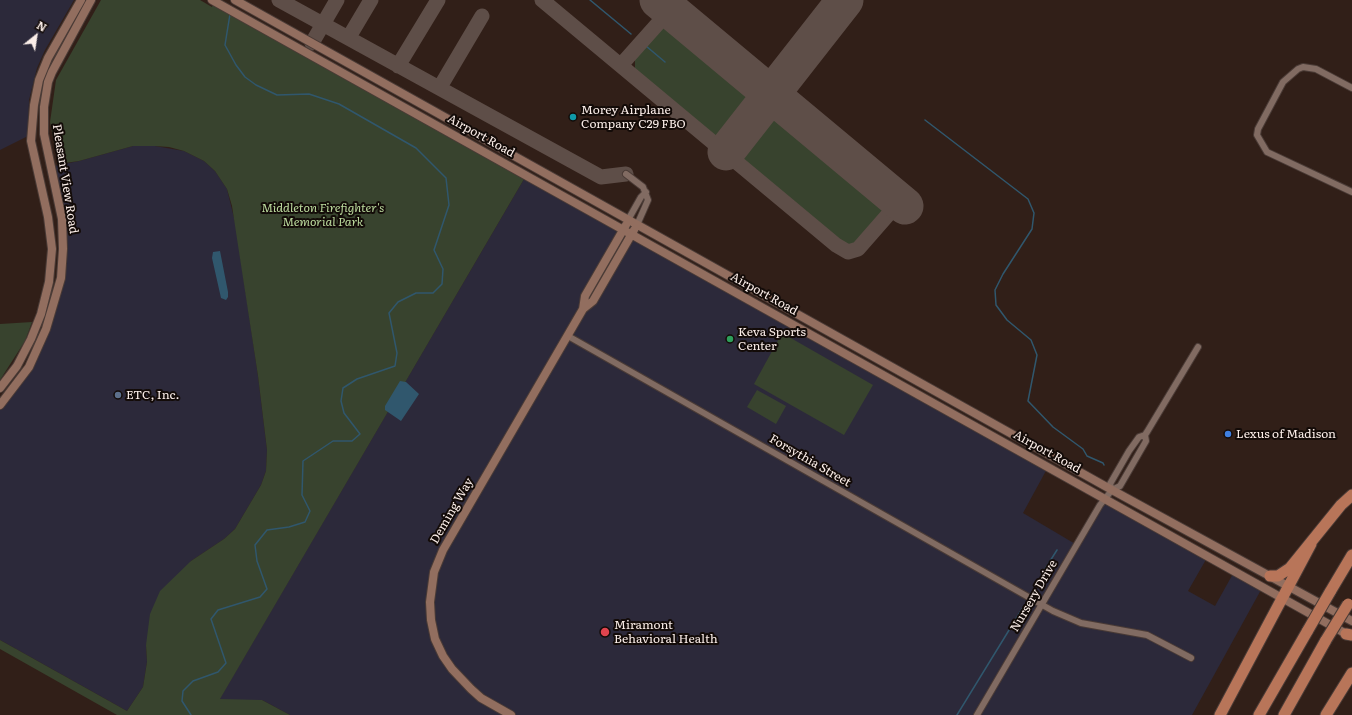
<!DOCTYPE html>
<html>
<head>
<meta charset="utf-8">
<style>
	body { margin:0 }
	#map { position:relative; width:1352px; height:715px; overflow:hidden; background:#311f18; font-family:Literata,serif }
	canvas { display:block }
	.north { position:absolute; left:16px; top:16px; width:40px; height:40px; -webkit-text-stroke:3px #130b08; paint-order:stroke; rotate:30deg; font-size:11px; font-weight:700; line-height:16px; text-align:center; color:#fbeee9 }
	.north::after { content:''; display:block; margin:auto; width:14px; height:18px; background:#fbeee9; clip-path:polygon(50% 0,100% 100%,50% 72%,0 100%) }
</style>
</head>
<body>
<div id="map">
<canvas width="1352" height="715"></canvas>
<div class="north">N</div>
</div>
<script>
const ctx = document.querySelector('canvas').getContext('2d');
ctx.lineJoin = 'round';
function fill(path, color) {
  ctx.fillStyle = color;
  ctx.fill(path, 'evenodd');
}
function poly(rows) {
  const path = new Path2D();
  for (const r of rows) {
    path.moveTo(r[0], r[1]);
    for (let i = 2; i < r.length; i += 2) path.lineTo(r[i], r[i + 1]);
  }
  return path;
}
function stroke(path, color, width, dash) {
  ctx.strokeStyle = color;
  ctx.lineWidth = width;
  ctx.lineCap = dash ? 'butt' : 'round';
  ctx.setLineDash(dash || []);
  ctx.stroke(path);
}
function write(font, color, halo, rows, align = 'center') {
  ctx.font = font + ' Literata,serif';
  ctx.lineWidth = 4;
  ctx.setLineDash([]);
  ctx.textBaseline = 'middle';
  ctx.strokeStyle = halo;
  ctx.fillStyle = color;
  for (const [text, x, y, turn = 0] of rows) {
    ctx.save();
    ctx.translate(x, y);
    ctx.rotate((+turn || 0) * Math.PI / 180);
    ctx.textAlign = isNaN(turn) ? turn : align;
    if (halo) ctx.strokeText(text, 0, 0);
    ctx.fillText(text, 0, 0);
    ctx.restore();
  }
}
fill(poly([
	[0,0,74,0,45,50,37,68,29,100,28,136,0,150],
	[133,146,155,146,184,151,204,161,215,171,227,189,236,226,258,376,267,450,266,471,261,485,235,529,224,539,191,561,146,645,147,662,143,687,127,711,0,640,0,410,29,372,43,346,57,308,65,265,54,166,79,161],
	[524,179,1048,467,1023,513,1077,545,1104,498,1208,556,1188,591,1215,606,1234,572,1262,588,1192,715,290,715,262,700,219,700]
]), '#2c293a');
fill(poly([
	[101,0,200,0,212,7,213,4,524,179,220,699,262,700,290,715,117,715,0,649,0,640,127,711,143,687,147,662,146,645,150,614,160,591,191,561,224,539,235,529,261,485,266,471,267,450,258,376,232,206,227,189,215,171,204,161,184,151,169,147,155,146,133,146,79,161,58,164,50,122,56,80],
	[662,27,673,28,753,95,718,140,635,70,635,58],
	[777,114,881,202,883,208,881,215,859,242,850,245,840,242,742,160],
	[32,322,25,341,0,380,0,324],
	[782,333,873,385,844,435,754,384],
	[757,390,786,406,776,424,747,407]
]), '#38432e');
fill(poly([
	[220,251,228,292,228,297,226,300,221,298,212,258,213,252],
	[400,381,406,382,419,394,401,421,385,410,385,406]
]), '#30576d');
stroke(poly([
	[590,0,631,34],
	[646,46,665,62],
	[925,120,1028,199,1034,213,1032,229,1003,274,995,290,996,305,1007,320,1031,340,1037,355,1028,401,1053,427,1083,449,1087,456,1103,463,1104,465],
	[1045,569,1057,550],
	[1037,583,1038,580],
	[191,715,182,701,183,691,193,681,218,672,226,663,211,619,218,610,260,597,267,589,257,561,255,545,267,530,289,527,305,522,310,511,302,495,303,461,333,441,352,441,360,434,344,413,341,401,343,388,357,379,395,366,397,353,389,313,398,302,416,293,433,293,442,284,443,269,434,250,449,205,446,178,416,148,339,104,309,94,277,95,256,85,245,77,236,65,225,45,230,14],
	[957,715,1022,609]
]), '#30576d', 1.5);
stroke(poly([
	[279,0,601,177,626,174],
	[542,0,836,245,848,252,858,249,900,201],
	[349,37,371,0],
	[312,43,337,0],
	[621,65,670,10],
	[398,66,438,0],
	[440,87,482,16]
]), '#5e4e48', 15);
stroke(poly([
	[658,0,905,206],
	[726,152,845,0]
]), '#5e4e48', 37);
const street = poly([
	[1352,88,1316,69,1303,67,1298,69,1283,82,1258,129,1257,135,1267,152,1352,192],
	[626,174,643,187,648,200,637,225],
	[628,220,641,197,646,192],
	[568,336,1053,611,1081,623,1147,635,1191,658],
	[1112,490,1110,484,1129,451,1139,437,1145,435,1147,432,1198,347],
	[977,715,1100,505,1112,490,1120,486,1146,441,1145,435]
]);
const secondary = poly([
	[212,0,1350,636],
	[235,0,1112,490,1352,621],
	[583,309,585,296,626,225],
	[0,388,17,366,31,339,41,314,49,282,52,249,48,217,31,141,34,105,39,80,48,58,81,0],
	[0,405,29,367,46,329,61,278,63,249,62,219,44,134,44,107,48,82,52,72,91,0],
	[511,715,481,698,471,689,452,669,443,656,435,639,431,620,430,602,434,572,443,550,583,309,593,301,634,230]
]);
const highway = poly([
	[1270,576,1278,576,1290,568,1341,505,1352,495],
	[1330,592,1352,555],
	[1346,634,1352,635],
	[1220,715,1311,544],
	[1259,715,1308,630],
	[1284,715,1326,640],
	[1326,715,1352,673]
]);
stroke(street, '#4a3b36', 8);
stroke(secondary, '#4a3b36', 10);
stroke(highway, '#4a3b36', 13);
stroke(street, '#816b62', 6);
stroke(secondary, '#926e5f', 8);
stroke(highway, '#b87559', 11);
const highwayBridge = poly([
	[1308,630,1330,592],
	[1326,640,1348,604]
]);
stroke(highwayBridge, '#4a3b36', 13, []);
stroke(highwayBridge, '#b87559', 11);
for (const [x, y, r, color] of [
	[573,117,4,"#0f9aa8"],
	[730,339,4,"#2e9e5b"],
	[118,395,4,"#5c6f8a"],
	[1228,434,4,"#3f7fe0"],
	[605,632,5,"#e0444e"]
]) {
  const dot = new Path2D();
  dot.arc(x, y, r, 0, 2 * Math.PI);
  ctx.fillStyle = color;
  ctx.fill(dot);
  stroke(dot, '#130b08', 1.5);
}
write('12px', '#fbeee9', '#130b08', [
	["Morey Airplane",581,110],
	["Company C29 FBO",581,124],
	["Keva Sports",738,332],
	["Center",738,346],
	["ETC, Inc.",126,395],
	["Lexus of Madison",1236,434],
	["Miramont",614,625],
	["Behavioral Health",614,639]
], 'left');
write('12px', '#fbeee9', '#130b08', [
	["Airport Road",481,136,29],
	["Pleasant View Road",65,179,81],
	["Airport Road",764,294,29],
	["Airport Road",1047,452,29],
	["Forsythia Street",810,461,30],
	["Deming Way",452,511,-60],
	["Nursery Drive",1034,596,-60]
]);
write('italic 12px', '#bcdb9e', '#130b08', [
	["Middleton Firefighter's",323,208],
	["Memorial Park",323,222]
]);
</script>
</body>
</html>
